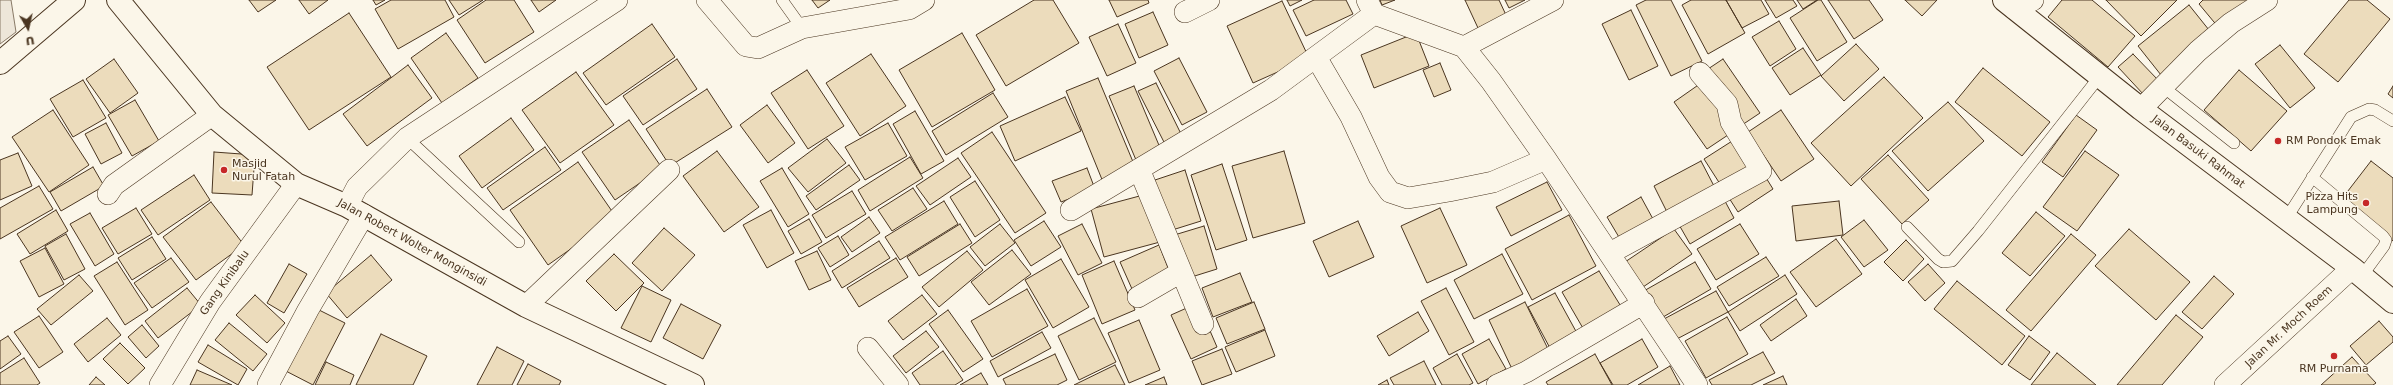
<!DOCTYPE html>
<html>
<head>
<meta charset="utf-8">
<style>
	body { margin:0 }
	#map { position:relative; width:2393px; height:385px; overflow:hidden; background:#fbf6e9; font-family:"DejaVu Sans",sans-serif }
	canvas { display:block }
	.north { position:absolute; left:8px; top:8px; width:40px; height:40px; -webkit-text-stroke:3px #fbf6e9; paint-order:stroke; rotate:171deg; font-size:11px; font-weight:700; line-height:16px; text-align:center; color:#4a3520 }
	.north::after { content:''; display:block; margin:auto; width:14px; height:18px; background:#4a3520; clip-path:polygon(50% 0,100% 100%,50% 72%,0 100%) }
</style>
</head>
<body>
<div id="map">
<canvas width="2393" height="385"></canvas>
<div class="north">U</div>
</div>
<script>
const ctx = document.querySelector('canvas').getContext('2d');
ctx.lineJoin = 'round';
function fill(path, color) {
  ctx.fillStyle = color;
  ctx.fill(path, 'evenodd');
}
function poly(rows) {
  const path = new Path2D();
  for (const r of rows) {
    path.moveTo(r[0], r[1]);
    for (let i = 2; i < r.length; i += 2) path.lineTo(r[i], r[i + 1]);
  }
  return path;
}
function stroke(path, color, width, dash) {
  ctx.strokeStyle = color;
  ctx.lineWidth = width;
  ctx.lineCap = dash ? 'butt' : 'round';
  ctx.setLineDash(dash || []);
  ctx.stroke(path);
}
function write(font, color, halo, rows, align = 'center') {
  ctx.font = font + ' "DejaVu Sans",sans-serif';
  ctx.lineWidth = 3;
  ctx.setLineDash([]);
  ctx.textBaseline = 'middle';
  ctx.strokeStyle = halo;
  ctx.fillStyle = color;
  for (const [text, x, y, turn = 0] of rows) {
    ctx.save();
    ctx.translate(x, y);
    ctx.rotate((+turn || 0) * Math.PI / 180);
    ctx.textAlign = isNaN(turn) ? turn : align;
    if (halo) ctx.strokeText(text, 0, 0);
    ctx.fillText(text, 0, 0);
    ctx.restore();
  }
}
const green = poly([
	[0,0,11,0,16,32,0,44,0,0]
]);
fill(green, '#ede6d9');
stroke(green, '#887966', 1);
const building = poly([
	[249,0,276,0,258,12,249,0],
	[299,0,328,0,309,14,299,0],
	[373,0,385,0,376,5,373,0],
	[391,0,445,0,454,17,398,49,375,9,391,0],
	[449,0,483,0,459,15,449,0],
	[486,0,514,0,534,32,485,63,457,20,486,0],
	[531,0,556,0,539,12,531,0],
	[812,0,830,0,818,8,812,0],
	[1034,0,1053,0,1079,43,1006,86,976,35,1034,0],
	[1109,0,1148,0,1149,3,1117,17,1109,0],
	[1287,0,1302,0,1290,6,1287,0],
	[1314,0,1346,0,1353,14,1306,36,1293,10,1314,0],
	[1380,0,1395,0,1382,5,1380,0],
	[1465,0,1499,0,1506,15,1478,28,1465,0],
	[1505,0,1525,0,1509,8,1505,0],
	[1646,0,1671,0,1702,61,1671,76,1636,5,1646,0],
	[1691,0,1726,0,1745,33,1708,54,1682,5,1691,0],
	[1726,0,1761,0,1769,14,1742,28,1726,0],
	[1765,0,1793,0,1797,6,1776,18,1765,0],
	[1797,0,1817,0,1803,9,1797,0],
	[1818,0,1821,0,1847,42,1817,61,1790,18,1818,0],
	[1828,0,1869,0,1883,20,1854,39,1828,0],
	[1905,0,1937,0,1922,16,1905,0],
	[2062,0,2092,0,2135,36,2108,67,2048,17,2062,0],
	[2106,0,2177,0,2141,36,2106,0],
	[2203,0,2252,0,2219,28,2199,4,2203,0],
	[2349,0,2367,0,2390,19,2338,82,2304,54,2349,0],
	[1282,1,1309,58,1253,83,1227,26,1282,1],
	[2189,5,2213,35,2161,75,2138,46,2189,5],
	[1631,10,1658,66,1629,80,1602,24,1631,10],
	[1153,12,1168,45,1139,58,1125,24,1153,12],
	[349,13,391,77,309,130,267,67,349,13],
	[1779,21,1796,49,1770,66,1752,37,1779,21],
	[652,24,675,57,606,105,583,73,652,24],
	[1118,24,1136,63,1107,76,1089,37,1118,24],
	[446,33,478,78,442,103,411,58,446,33],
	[962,33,995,90,932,127,899,70,962,33],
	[1416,33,1429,66,1374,88,1361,55,1416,33],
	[1856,44,1879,69,1844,101,1821,76,1856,44],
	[2280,45,2315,88,2290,108,2255,64,2280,45],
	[1803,48,1821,75,1790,95,1772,68,1803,48],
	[871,54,906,106,860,136,826,83,871,54],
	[2133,54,2159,81,2144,95,2118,67,2133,54],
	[1179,58,1207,112,1182,125,1154,71,1179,58],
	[114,59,138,93,110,113,86,79,114,59],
	[677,59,697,89,643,125,623,96,677,59],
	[1723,59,1760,113,1742,125,1705,71,1723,59],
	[1440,63,1451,90,1434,97,1423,70,1440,63],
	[408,65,432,98,367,146,343,114,408,65],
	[1983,68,2050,122,2022,156,1955,102,1983,68],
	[807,70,844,126,808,149,771,93,807,70],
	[2239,70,2287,111,2251,151,2204,110,2239,70],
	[576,72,614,125,560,163,522,110,576,72],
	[1884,77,1923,118,1851,186,1811,143,1884,77],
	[1098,78,1136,169,1103,182,1066,91,1098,78],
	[83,80,106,118,73,137,50,99,83,80],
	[1704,81,1737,129,1707,149,1674,102,1704,81],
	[1156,83,1184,140,1167,148,1138,91,1156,83],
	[1134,86,1161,150,1136,160,1109,96,1134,86],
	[2393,86,2393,98,2388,94,2393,86],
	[707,89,732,127,670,166,646,129,707,89],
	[993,93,1008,117,946,155,932,131,993,93],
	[1065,97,1081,131,1015,161,1000,126,1065,97],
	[135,100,159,141,132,156,108,115,135,100],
	[1948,102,1984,141,1928,191,1892,151,1948,102],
	[767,105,795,143,768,163,740,125,767,105],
	[53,110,89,165,49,192,12,137,53,110],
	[1781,110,1814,159,1781,181,1748,132,1781,110],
	[915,111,944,161,921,174,893,124,915,111],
	[2076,115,2097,130,2063,177,2042,162,2076,115],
	[511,118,534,150,482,188,459,156,511,118],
	[629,120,662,168,615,200,582,152,629,120],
	[106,123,122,153,101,164,85,134,106,123],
	[888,123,907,156,865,180,845,147,888,123],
	[992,132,1046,213,1015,233,961,153,992,132],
	[1740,136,1773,189,1738,212,1704,159,1740,136],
	[827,139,846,163,808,192,788,168,827,139],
	[545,147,561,170,503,210,487,188,545,147],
	[717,151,759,207,724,232,683,176,717,151],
	[1284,151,1305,223,1253,238,1232,166,1284,151],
	[2085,151,2119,175,2077,231,2043,207,2085,151],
	[214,152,255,155,252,195,212,193,214,152],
	[18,153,32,186,0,200,0,160,18,153],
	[1888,155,1929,200,1902,224,1861,179,1888,155],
	[910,157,923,178,870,211,858,190,910,157],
	[958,158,971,177,930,205,916,186,958,158],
	[1701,161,1714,186,1667,212,1654,186,1701,161],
	[2371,161,2393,178,2393,241,2341,200,2371,161],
	[578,162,616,217,548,265,510,210,578,162],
	[1222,164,1247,240,1216,250,1191,175,1222,164],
	[849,165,860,180,816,210,806,196,849,165],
	[93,167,104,186,61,211,50,192,93,167],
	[782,168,809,214,788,227,760,181,782,168],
	[1087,168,1095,189,1061,202,1052,181,1087,168],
	[1185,170,1201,221,1169,231,1152,181,1185,170],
	[194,175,210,200,158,235,141,210,194,175],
	[975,181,1000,220,975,237,950,197,975,181],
	[1547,182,1562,210,1511,236,1496,207,1547,182],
	[39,186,53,209,0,239,0,208,39,186],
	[913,188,927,209,892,231,878,210,913,188],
	[1719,190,1734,218,1690,244,1674,216,1719,190],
	[852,191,866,214,826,238,812,215,852,191],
	[1147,194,1160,242,1104,257,1091,209,1147,194],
	[1641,197,1659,230,1626,249,1607,217,1641,197],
	[944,201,958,224,900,260,885,237,944,201],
	[1839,201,1843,235,1796,241,1792,206,1839,201],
	[211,202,244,245,196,280,163,237,211,202],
	[136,208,152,234,118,254,102,228,136,208],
	[1440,208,1467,265,1427,283,1401,226,1440,208],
	[56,210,68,231,30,254,17,234,56,210],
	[771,210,794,253,767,268,743,225,771,210],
	[2036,212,2065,236,2030,276,2002,253,2036,212],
	[90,213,114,254,95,266,70,224,90,213],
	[1569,215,1596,266,1532,300,1505,249,1569,215],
	[869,217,880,233,852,252,841,237,869,217],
	[809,219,822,242,801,254,788,231,809,219],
	[1864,220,1888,250,1864,267,1841,237,1864,220],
	[1044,221,1061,247,1031,266,1014,240,1044,221],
	[1358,221,1374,257,1329,277,1313,241,1358,221],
	[960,224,972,243,919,276,907,257,960,224],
	[1000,224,1015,243,985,266,970,247,1000,224],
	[1082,224,1102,263,1078,275,1058,236,1082,224],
	[1740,224,1759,254,1716,280,1697,249,1740,224],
	[1204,226,1217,269,1185,279,1171,236,1204,226],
	[664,228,695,255,662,291,632,263,664,228],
	[1674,229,1692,254,1643,287,1625,262,1674,229],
	[2129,229,2190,282,2156,320,2095,266,2129,229],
	[66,234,85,269,64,280,45,246,66,234],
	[2071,234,2096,255,2031,331,2006,310,2071,234],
	[838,236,849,255,830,267,818,248,838,236],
	[152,237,166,259,132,280,118,258,152,237],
	[1836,239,1862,274,1816,307,1790,272,1836,239],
	[1906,240,1924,259,1903,281,1884,262,1906,240],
	[879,241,890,258,842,288,832,271,879,241],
	[1159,245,1170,273,1132,289,1120,262,1159,245],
	[45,248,64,284,39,297,20,261,45,248],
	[1012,250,1031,274,989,305,971,282,1012,250],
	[817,251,831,280,809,290,795,261,817,251],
	[967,251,983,270,939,307,922,287,967,251],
	[614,254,644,283,616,311,586,281,614,254],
	[1502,254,1523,294,1474,319,1454,280,1502,254],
	[371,255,392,280,347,318,326,293,371,255],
	[1766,257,1779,276,1729,306,1717,287,1766,257],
	[171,258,189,282,152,308,134,283,171,258],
	[896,258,908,277,859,307,847,288,896,258],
	[1061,259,1089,307,1053,328,1025,280,1061,259],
	[1114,261,1135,310,1102,324,1082,275,1114,261],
	[117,262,148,310,125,325,94,276,117,262],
	[1695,262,1711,289,1658,320,1642,292,1695,262],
	[289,264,307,274,284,313,267,303,289,264],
	[1928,264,1945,283,1925,301,1908,282,1928,264],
	[1599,271,1622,308,1584,330,1562,292,1599,271],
	[1240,273,1252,302,1213,317,1202,288,1240,273],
	[79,275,93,291,51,325,37,309,79,275],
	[1785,275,1797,294,1740,331,1728,312,1785,275],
	[2214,276,2234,294,2202,329,2182,312,2214,276],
	[1957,281,2025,336,2002,365,1934,309,1957,281],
	[642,286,671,300,651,342,621,328,642,286],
	[187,288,201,305,158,338,145,321,187,288],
	[1446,288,1474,342,1449,355,1421,301,1446,288],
	[1027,289,1048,326,992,357,971,321,1027,289],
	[1716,291,1728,312,1675,340,1664,319,1716,291],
	[1555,293,1578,335,1551,350,1528,307,1555,293],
	[255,295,285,323,267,343,236,315,255,295],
	[922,295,937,314,903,340,888,321,922,295],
	[1796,299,1807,316,1771,341,1760,325,1796,299],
	[1254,302,1265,329,1227,344,1216,318,1254,302],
	[1525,302,1549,351,1512,369,1489,320,1525,302],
	[1198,303,1217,347,1191,359,1171,315,1198,303],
	[681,304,721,325,703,359,663,338,681,304],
	[313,307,345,323,313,385,280,368,313,307],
	[948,310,983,359,963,372,929,324,948,310],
	[1418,312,1429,331,1389,356,1377,336,1418,312],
	[2176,315,2203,337,2162,385,2117,385,2176,315],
	[39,316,63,352,39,368,14,332,39,316],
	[1727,317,1748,354,1706,378,1685,341,1727,317],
	[107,318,121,335,88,362,74,344,107,318],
	[1094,318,1116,362,1079,380,1058,336,1094,318],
	[1139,320,1160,370,1129,383,1108,333,1139,320],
	[2379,321,2393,337,2393,342,2366,365,2350,346,2379,321],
	[229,323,267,354,253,371,215,340,229,323],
	[142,325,159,346,146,358,128,337,142,325],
	[1265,330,1275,356,1236,372,1225,347,1265,330],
	[926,331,939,347,906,373,893,356,926,331],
	[1042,332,1051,348,998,377,990,361,1042,332],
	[381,334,427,356,413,385,356,385,381,334],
	[8,336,21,354,0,369,0,341,8,336],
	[2029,336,2050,352,2030,380,2008,365,2029,336],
	[1489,339,1506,369,1478,384,1462,354,1489,339],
	[1642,339,1658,367,1627,385,1613,385,1600,363,1642,339],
	[120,343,145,368,128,384,103,359,120,343],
	[208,345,247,369,238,385,198,362,208,345],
	[497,347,524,361,512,385,477,385,497,347],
	[1222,349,1232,374,1202,385,1192,361,1222,349],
	[943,351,963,380,955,385,920,385,912,373,943,351],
	[1763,352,1775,373,1751,385,1712,385,1709,380,1763,352],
	[2057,353,2096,385,2031,385,2057,353],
	[1055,354,1067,380,1057,385,1006,385,1003,379,1055,354],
	[1457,354,1473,383,1469,385,1442,385,1433,368,1457,354],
	[1595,354,1612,385,1548,385,1546,382,1595,354],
	[2352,357,2376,383,2373,385,2321,385,2352,357],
	[24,358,40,383,37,385,0,385,0,373,24,358],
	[1424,361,1436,385,1394,385,1390,378,1424,361],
	[326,362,354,375,350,385,315,385,326,362],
	[528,364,561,381,559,385,517,385,528,364],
	[1115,365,1125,385,1074,385,1115,365],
	[1670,366,1680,385,1638,385,1670,366],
	[197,370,232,385,190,385,197,370],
	[981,373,988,385,960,385,981,373],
	[1783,376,1787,385,1763,385,1783,376],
	[96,377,105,385,89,385,96,377],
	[1164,377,1167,385,1145,385,1164,377],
	[1387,380,1389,385,1378,385,1387,380]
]);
fill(building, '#ecdcbc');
stroke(building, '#4a3520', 1);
const lane = poly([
	[782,0,802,28],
	[2162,86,2234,143],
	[407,138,519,242],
	[2312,177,2383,236,2386,240,2384,246,2362,276],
	[2286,219,2351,117,2369,109,2375,110,2393,121],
	[1907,227,1938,259,1943,262,1952,261,1978,231,2100,76]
]);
const street = poly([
	[707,0,746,46,758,48,802,28,909,9,924,0],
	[1367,0,1374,14,1464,47,1491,81,1546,159,1697,385],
	[2015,9,2033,0],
	[1185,12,1209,0],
	[1464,47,1553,0],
	[1316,57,1351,117,1379,177,1390,192,1408,198,1449,191,1493,182,1546,159],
	[2141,109,2198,51,2231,23,2267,0],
	[1139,169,1203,324],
	[108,194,114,185,212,115],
	[347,206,357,187,407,138,617,0],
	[1071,210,1271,90,1374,14],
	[1610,253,1761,171,1731,122,1727,104,1700,73],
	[1138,297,1181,272],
	[526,306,669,170],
	[868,348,898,385],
	[160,385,210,302,296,184],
	[268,385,308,310,364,215],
	[1497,385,1526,372,1644,303],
	[2225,385,2352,268]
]);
const secondary = poly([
	[2004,0,2141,109,2352,268,2393,302]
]);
const highway = poly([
	[118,0,212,115,296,184,347,206,526,306,693,385],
	[0,63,74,0]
]);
stroke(lane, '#4a3520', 12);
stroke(street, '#4a3520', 22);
stroke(secondary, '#4a3520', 24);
stroke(highway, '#4a3520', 24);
stroke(lane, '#fbf6e9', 11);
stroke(street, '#fbf6e9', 21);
stroke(secondary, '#fbf6e9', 22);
stroke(highway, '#fbf6e9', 22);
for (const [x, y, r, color] of [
	[2278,141,4,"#c62828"],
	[224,170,4,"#c62828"],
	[2366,203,4,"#c62828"],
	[2334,356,4,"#c62828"]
]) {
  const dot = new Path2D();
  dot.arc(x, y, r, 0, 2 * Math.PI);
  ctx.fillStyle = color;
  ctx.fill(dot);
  stroke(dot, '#fbf6e9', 1.5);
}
write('11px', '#4a3520', '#fbf6e9', [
	["RM Pondok Emak",2286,141],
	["Masjid",232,164],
	["Nurul Fatah",232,177],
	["Pizza Hits",2358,197,"right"],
	["Lampung",2358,210,"right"],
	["RM Purnama",2334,369,"center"]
], 'left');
write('11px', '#4a3520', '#fbf6e9', [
	["Jalan Basuki Rahmat",2198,152,37],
	["Jalan Robert Wolter Monginsidi",412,243,29],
	["Gang Kinibalu",225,283,-55],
	["Jalan Mr. Moch Roem",2289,327,-43]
]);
</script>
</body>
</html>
